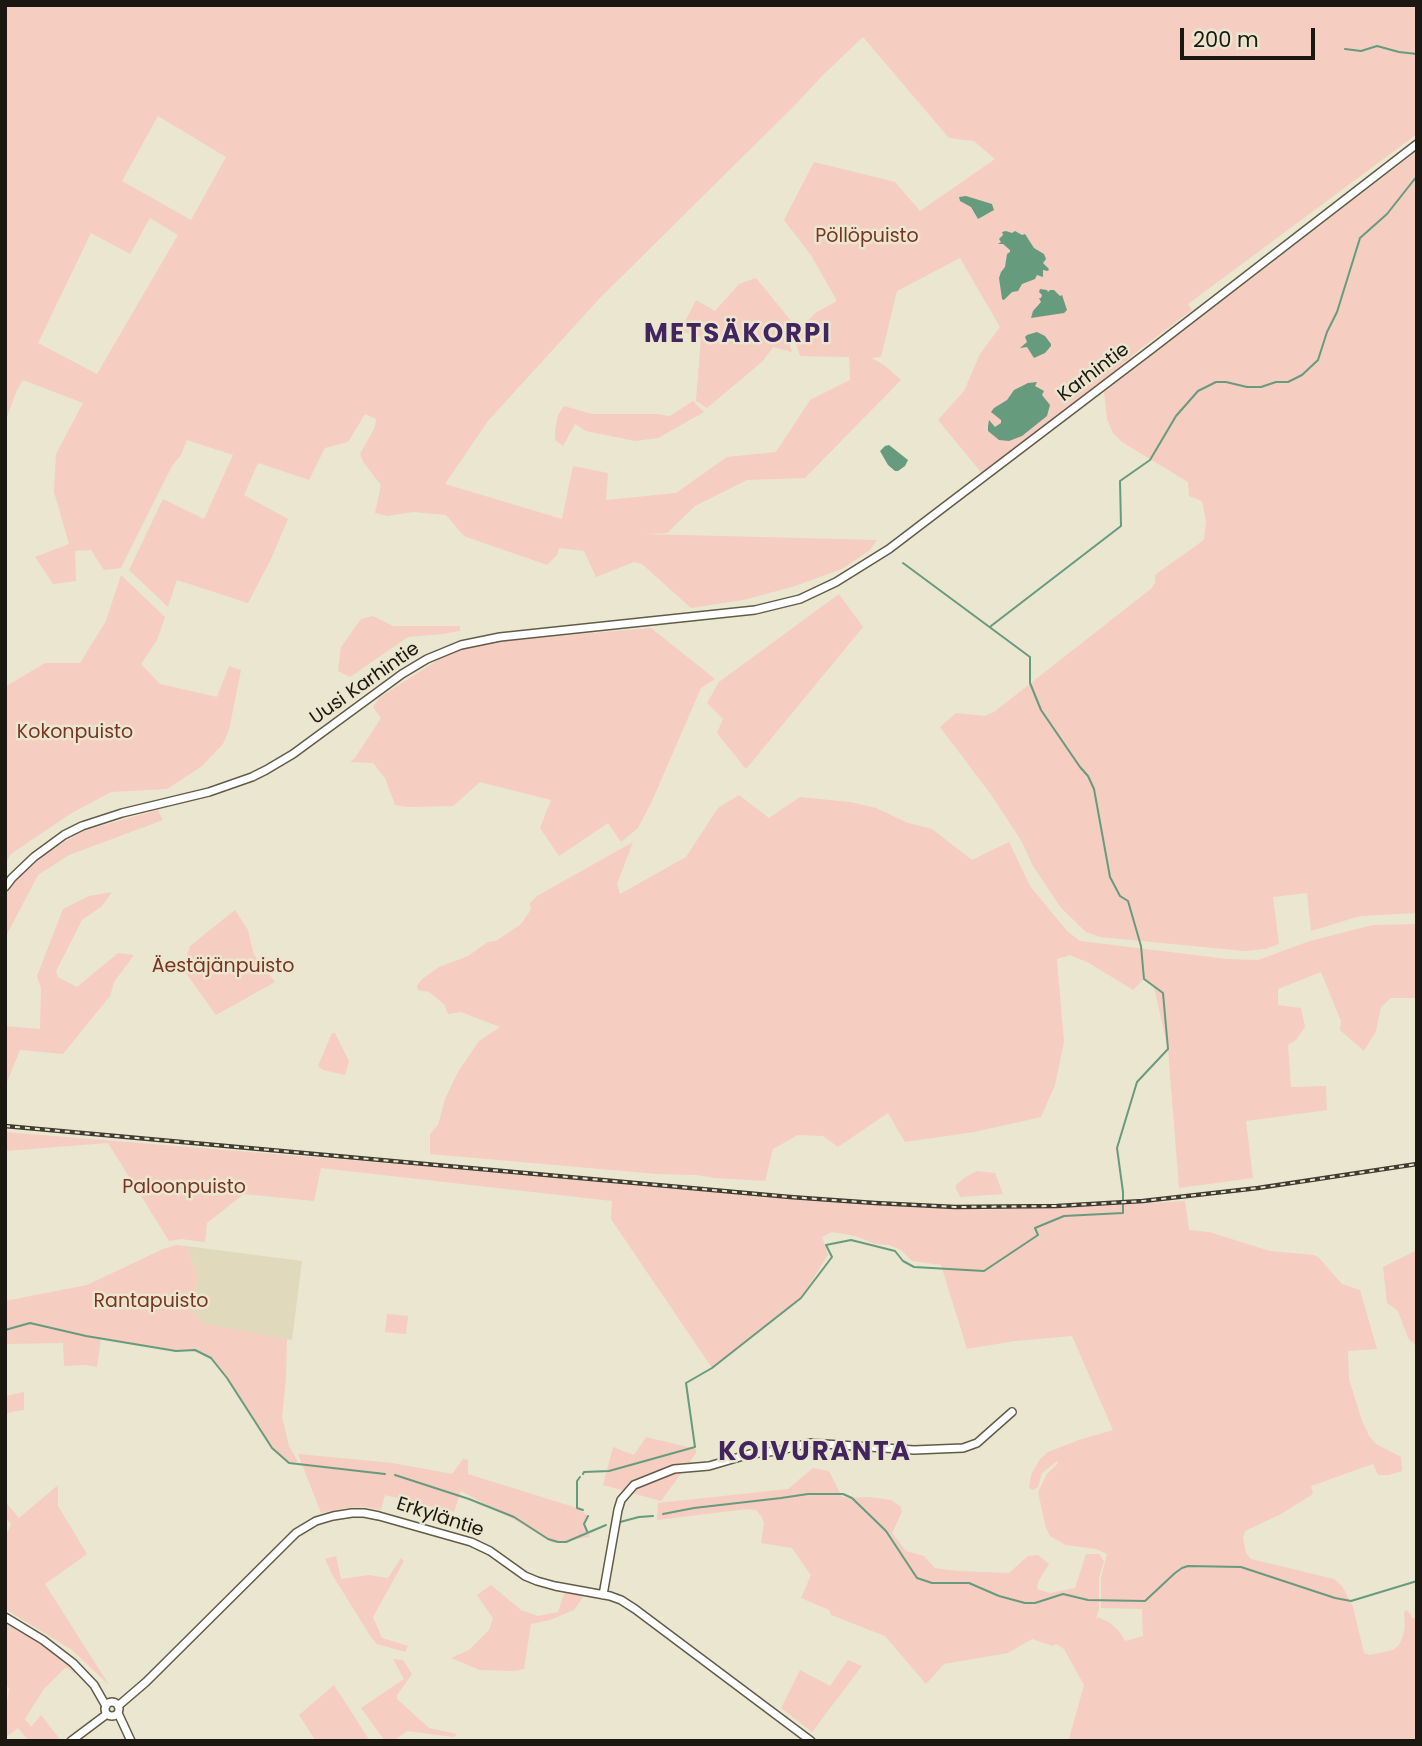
<!DOCTYPE html>
<html>
<head>
<meta charset="utf-8">
<style>
	body { margin:0 }
	#map { position:relative; width:1422px; height:1746px; overflow:hidden; background:#ebe6cf; font-family:Poppins,sans-serif }
	canvas { display:block }
	.frame { position:absolute; inset:0; border:7px solid #1a1810; pointer-events:none }
	.scale { position:absolute; left:1180px; top:28px; width:135px; height:32px; box-sizing:border-box; border:4px solid #1a1810; border-top:0; padding-left:9px; font-size:21px; line-height:24px; white-space:nowrap; color:#1a1810; -webkit-text-stroke:5px #ebe6cf; paint-order:stroke }
</style>
</head>
<body>
<div id="map">
<canvas width="1422" height="1746"></canvas>
<div class="frame"></div>
<div class="scale">200 m</div>
</div>
<script>
const ctx = document.querySelector('canvas').getContext('2d');
ctx.lineJoin = 'round';
function fill(path, color) {
  ctx.fillStyle = color;
  ctx.fill(path, 'evenodd');
}
function poly(rows) {
  const path = new Path2D();
  for (const r of rows) {
    if (r.length === 3) {
      path.moveTo(r[0] + r[2], r[1]);
      path.arc(r[0], r[1], r[2], 0, 2 * Math.PI);
      continue;
    }
    path.moveTo(r[0], r[1]);
    for (let i = 2; i < r.length; i += 2) path.lineTo(r[i], r[i + 1]);
  }
  return path;
}
function stroke(path, color, width, dash) {
  ctx.strokeStyle = color;
  ctx.lineWidth = width;
  ctx.lineCap = dash ? 'butt' : 'round';
  ctx.setLineDash(dash || []);
  ctx.stroke(path);
}
function write(font, color, halo, rows, align = 'center') {
  ctx.font = font + ' Poppins,sans-serif';
  ctx.lineWidth = 5;
  ctx.setLineDash([]);
  ctx.textBaseline = 'middle';
  ctx.strokeStyle = halo;
  ctx.fillStyle = color;
  for (const [text, x, y, turn = 0] of rows) {
    ctx.save();
    ctx.translate(x, y);
    ctx.rotate((+turn || 0) * Math.PI / 180);
    ctx.textAlign = isNaN(turn) ? turn : align;
    if (halo) ctx.strokeText(text, 0, 0);
    ctx.fillText(text, 0, 0);
    ctx.restore();
  }
}
fill(poly([
	[186,1246,302,1261,292,1340,204,1325,193,1312,198,1277]
]), '#e0d9bb');
fill(poly([
	[5,5,1417,5,1417,134,1188,304,1192,310,1140,349,1049,428,985,477,938,420,964,391,980,354,1000,327,960,258,897,291,881,357,871,358,884,365,901,380,805,478,747,480,695,506,667,533,643,534,877,540,870,550,842,569,792,587,743,600,691,608,642,564,634,562,596,577,584,551,559,548,557,555,547,565,464,536,446,515,413,512,387,516,375,513,381,485,364,463,360,454,375,427,376,419,365,414,348,442,325,448,309,480,258,463,244,495,288,519,271,559,248,603,177,580,168,607,129,570,163,499,204,519,233,455,187,440,181,455,172,466,121,568,104,570,91,550,75,551,76,581,53,584,35,557,69,544,54,492,56,454,83,403,23,380,17,390,5,422],
	[863,37,949,138,974,141,995,159,920,211,895,182,814,162,784,220,811,255,837,301,815,313,807,322,796,344,800,356,849,357,850,380,810,400,776,452,727,457,676,493,606,500,608,473,573,466,562,519,445,484,488,421,599,299,794,106,824,74],
	[158,116,226,157,191,220,122,181],
	[150,218,178,235,97,374,38,343,91,233,130,254],
	[1417,151,1417,913,1360,916,1311,931,1307,893,1273,897,1279,944,1265,949,1245,951,1100,937,1086,932,1061,908,1033,866,1022,842,992,796,940,727,956,713,985,716,994,712,1152,588,1155,582,1155,575,1204,540,1206,521,1202,501,1189,496,1188,482,1122,442,1113,433,1107,419,1104,392],
	[756,278,797,328,790,346,792,352,773,347,763,361,707,408,696,401,701,337,680,331,696,300,715,311,739,284],
	[693,401,704,412,658,438,635,441,586,431,575,424,563,446,555,440,555,430,558,415,564,406,592,414,657,414,670,416],
	[121,575,165,617,157,640,141,664,160,684,217,697,229,666,241,670,229,730,223,744,202,766,167,789,111,792,70,814,11,854,5,863,5,687,45,663,80,663,106,621],
	[839,594,863,627,746,769,717,733,723,719,707,703,719,682],
	[373,616,393,626,460,626,460,631,442,634,408,637,350,677,338,671,341,647,361,619],
	[651,628,715,679,701,688,652,801,638,828,621,842,608,823,559,856,540,828,551,800,480,782,453,806,408,807,395,805,385,778,373,763,350,762,355,758,381,718,373,707,380,697,446,655,470,646,501,641],
	[739,795,769,818,800,797,850,802,876,808,908,823,932,829,972,860,1009,842,1030,886,1067,931,1080,941,1227,959,1258,960,1310,941,1373,925,1417,924,1417,998,1391,998,1381,1007,1376,1031,1364,1051,1340,1030,1341,1021,1321,972,1278,989,1278,1005,1301,1008,1305,1027,1296,1040,1288,1045,1291,1087,1326,1086,1327,1110,1246,1121,1253,1178,1179,1188,1168,1049,1154,987,1144,979,1133,990,1089,963,1070,955,1057,959,1064,1042,1055,1085,1041,1117,974,1132,905,1142,888,1113,838,1147,823,1136,798,1135,773,1149,765,1181,714,1178,697,1175,657,1174,430,1154,430,1134,438,1125,445,1099,459,1070,479,1041,500,1027,461,1012,448,1014,444,1004,429,992,418,990,417,986,422,979,439,967,468,956,488,942,496,941,521,924,530,911,531,907,529,904,537,896,633,842,617,884,620,894,686,857,718,808],
	[158,810,163,820,69,855,38,875,5,938,5,894,15,880,53,848,86,830],
	[112,892,102,906,82,920,56,971,58,977,77,987,118,953,134,955,114,982,110,996,63,1054,20,1050,5,1087,5,1026,40,1029,41,988,37,976,63,909,89,896],
	[235,910,248,930,254,955,275,982,216,1015,183,969,190,946],
	[332,1033,335,1033,349,1061,345,1075,323,1070,318,1066],
	[5,1132,629,1183,790,1197,807,1201,811,1199,914,1206,980,1207,981,1210,1079,1207,1185,1201,1189,1230,1209,1232,1270,1251,1314,1255,1318,1257,1342,1284,1360,1290,1377,1349,1348,1351,1349,1379,1362,1421,1369,1436,1376,1444,1401,1457,1402,1471,1389,1475,1378,1475,1373,1464,1311,1486,1313,1494,1281,1514,1245,1531,1243,1538,1246,1553,1251,1559,1334,1579,1342,1586,1353,1607,1364,1653,1369,1655,1393,1650,1399,1645,1403,1636,1405,1626,1404,1613,1406,1610,1410,1613,1412,1618,1417,1618,1417,1741,1066,1741,1069,1739,1084,1685,1064,1649,1056,1644,1053,1646,1032,1639,1008,1653,944,1664,926,1684,885,1636,831,1615,829,1610,801,1598,811,1575,792,1548,761,1543,764,1524,762,1517,756,1510,747,1509,657,1520,658,1503,788,1489,813,1468,829,1471,842,1497,849,1498,869,1497,891,1500,900,1506,902,1512,892,1533,906,1551,924,1556,935,1568,957,1571,1009,1573,1028,1556,1038,1555,1049,1564,1038,1582,1037,1589,1050,1593,1075,1588,1086,1554,1099,1554,1104,1561,1099,1578,1099,1608,1096,1619,1098,1617,1110,1623,1119,1631,1125,1641,1143,1636,1142,1609,1101,1608,1101,1578,1107,1554,1096,1549,1066,1545,1050,1536,1046,1528,1038,1492,1047,1474,1058,1463,1057,1461,1042,1473,1038,1487,1033,1490,1029,1488,1031,1475,1040,1459,1048,1452,1079,1440,1113,1430,1072,1336,1015,1341,967,1349,941,1265,912,1261,901,1250,889,1245,875,1244,855,1236,832,1232,822,1237,828,1255,801,1298,712,1368,611,1219,612,1201,321,1168,314,1201,244,1194,207,1223,205,1242,181,1239,169,1241,108,1143,5,1151],
	[977,1171,995,1173,1003,1194,960,1197,955,1186,964,1178],
	[176,1245,186,1246,198,1277,193,1312,204,1324,287,1339,286,1378,282,1417,289,1446,298,1462,289,1463,272,1448,227,1378,211,1358,195,1351,176,1351,101,1338,97,1367,85,1365,64,1366,63,1343,5,1344,5,1301,87,1285,163,1249],
	[1417,1250,1417,1347,1408,1338,1398,1311,1387,1303,1383,1267],
	[387,1314,408,1316,406,1334,385,1332],
	[24,1392,24,1410,11,1412,5,1415,5,1396],
	[646,1437,696,1449,696,1453,661,1501,603,1485,613,1447,634,1455],
	[298,1454,393,1463,452,1474,463,1459,468,1460,468,1474,577,1508,588,1516,584,1524,590,1537,553,1543,517,1521,461,1491,454,1512,385,1495,381,1510,366,1507,346,1508,321,1513],
	[58,1485,58,1506,87,1554,45,1584,109,1685,72,1650,5,1609,5,1538,11,1524,5,1517,5,1501,19,1518],
	[336,1556,341,1579,369,1575,388,1578,401,1558,404,1561,373,1617,382,1638,408,1646,405,1652,377,1644,371,1637,333,1576,325,1559],
	[491,1585,521,1610,538,1616,558,1612,566,1588,585,1594,574,1610,550,1620,531,1624,524,1669,515,1671,480,1670,451,1658,469,1650,489,1630,493,1618,477,1595],
	[5,1623,41,1644,77,1671,75,1674,66,1667,43,1690,25,1719,31,1727,41,1715,59,1738,55,1741,29,1741,18,1728,5,1738,5,1718,9,1689,5,1683],
	[393,1659,403,1660,412,1674,397,1695,397,1699,429,1728,457,1734,454,1737,407,1731,393,1741,385,1741,361,1708,404,1679],
	[848,1660,862,1666,812,1732,781,1708,800,1670,830,1686],
	[334,1685,370,1741,316,1741,299,1715]
]), '#f5cdc1');
fill(poly([
	[966,196,992,204,994,210,978,219,971,207,960,201,959,197],
	[1006,231,1012,233,1015,231,1022,235,1025,234,1034,248,1044,254,1046,259,1043,263,1049,269,1048,271,1043,270,1043,277,1037,275,1035,279,1022,284,1018,291,1012,292,1004,300,1002,299,999,278,1001,272,1005,267,1007,254,1010,252,1010,250,1003,244,998,244,1001,242,999,239,1003,235,1002,232],
	[1040,289,1047,290,1048,292,1050,290,1054,290,1060,296,1062,295,1067,310,1064,313,1031,318,1033,311,1041,302,1039,298,1041,298,1042,295,1039,292],
	[1037,332,1045,336,1051,344,1051,346,1045,353,1034,358,1027,347,1020,348,1027,342,1025,337,1027,335],
	[1037,382,1035,386,1044,391,1042,395,1050,405,1047,416,1022,436,1009,441,999,440,988,431,988,426,989,420,995,427,1001,423,1001,420,991,412,994,408,1007,400,1014,390,1028,383],
	[889,445,908,460,905,466,898,471,895,471,888,465,880,451,885,446]
]), '#679b7e');
stroke(poly([
	[1345,49,1361,51,1377,46,1399,52,1417,54],
	[991,626,1121,526,1120,481,1150,460,1176,416,1198,391,1216,382,1226,382,1247,387,1261,387,1276,382,1288,382,1302,375,1318,360,1327,332,1337,312,1360,238,1387,214,1417,176],
	[5,1330,30,1323,86,1336,176,1351,195,1350,211,1358,227,1378,272,1448,289,1463,385,1474],
	[583,1474,584,1472,609,1471,695,1447,686,1383,712,1368,801,1298,832,1257,826,1245,851,1240,895,1251,903,1261,914,1267,984,1271,1038,1235,1035,1228,1064,1216,1123,1213,1123,1192,1117,1148,1137,1082,1168,1049,1163,993,1144,979,1141,946,1128,901,1120,896,1110,877,1094,789,1088,776,1080,767,1041,710,1030,683,1030,657,903,563],
	[395,1475,469,1499,514,1517,548,1539,558,1542,566,1542,606,1525],
	[580,1477,577,1481,577,1508,583,1510],
	[663,1514,694,1508,781,1498,808,1494,843,1494,852,1498,886,1531,917,1578,932,1583,969,1583,999,1596,1025,1603,1035,1603,1063,1594,1088,1600,1145,1601,1175,1573,1182,1568,1188,1566,1241,1567,1335,1598,1351,1601,1417,1581],
	[620,1522,639,1517,653,1516],
	[587,1531,584,1524,588,1516]
]), '#679b7e', 2);
const secondary = poly([
	[5,887,12,878,34,857,64,835,82,826,122,813,209,792,252,777,266,770,293,754,402,674,427,659,461,645,500,637,755,610,800,599,836,582,889,549,1153,348,1417,144],
	[603,1595,618,1510,621,1500,634,1485,674,1469,709,1466,750,1454,777,1451,810,1443,914,1450,963,1448,977,1443,1012,1412],
	[5,1617,43,1640,73,1663,94,1685,106,1706],
	[112,1709,7],
	[118,1706,146,1682,296,1533,316,1521,333,1516,352,1513,364,1513,379,1516,471,1542,490,1551,525,1576,537,1581,555,1586,610,1596,621,1600,635,1609,811,1741],
	[118,1713,131,1741],
	[71,1741,107,1714]
]);
stroke(secondary, '#615c48', 10);
stroke(secondary, '#fff', 7);
const rail = poly([
	[5,1126,790,1197,875,1203,955,1207,1057,1206,1143,1201,1258,1188,1417,1164]
]);
stroke(rail, '#3e3b31', 4.5);
stroke(rail, '#ebe6cf', 2, [5]);
write('19px', '#7a3522', '#ebe6cf', [
	["Pöllöpuisto",867,237],
	["Kokonpuisto",75,733],
	["Äestäjänpuisto",223,967],
	["Paloonpuisto",184,1188],
	["Rantapuisto",151,1302]
]);
write('19px', '#1a1810', '#ebe6cf', [
	["Karhintie",1094,373,-37],
	["Uusi Karhintie",365,684,-35],
	["Erkyläntie",440,1518,18]
]);
ctx.letterSpacing = '2px';
write('bold 26px', '#42255e', '#ebe6cf', [
	["METSÄKORPI",738,335],
	["KOIVURANTA",815,1453]
]);
ctx.letterSpacing = '0px';
</script>
</body>
</html>
